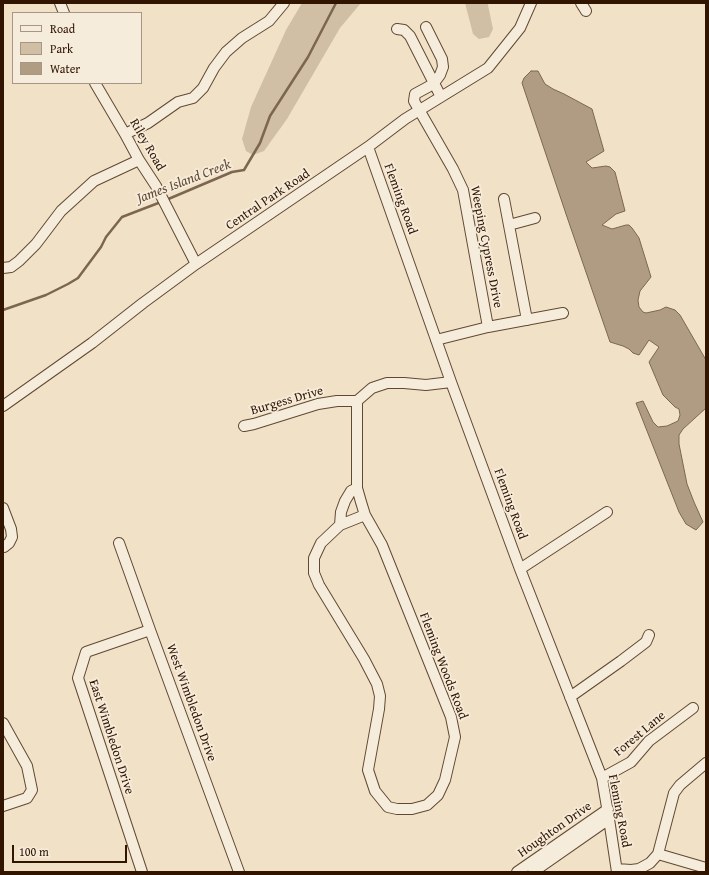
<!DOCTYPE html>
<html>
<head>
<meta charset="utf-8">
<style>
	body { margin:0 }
	#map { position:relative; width:709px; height:875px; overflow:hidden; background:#f1e2c7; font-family:"Gentium Book Plus",serif }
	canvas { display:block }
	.frame { position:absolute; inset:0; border:4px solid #311500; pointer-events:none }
	.legend { position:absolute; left:12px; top:12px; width:130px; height:72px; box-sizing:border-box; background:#f6ecdb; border:1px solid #a79683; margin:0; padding:5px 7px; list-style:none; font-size:12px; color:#311500 }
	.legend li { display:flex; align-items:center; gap:8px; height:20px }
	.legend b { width:20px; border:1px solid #a79683 }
	.scale { position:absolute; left:12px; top:845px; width:115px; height:18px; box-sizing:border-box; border:2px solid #311500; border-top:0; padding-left:5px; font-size:12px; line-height:14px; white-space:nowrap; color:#311500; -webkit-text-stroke:3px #f6ecdb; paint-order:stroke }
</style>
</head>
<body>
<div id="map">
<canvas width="709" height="875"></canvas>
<div class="frame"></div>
<ul class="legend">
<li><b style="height:5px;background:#f6ecdb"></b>Road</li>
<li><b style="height:11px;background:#d0bfa5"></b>Park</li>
<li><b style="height:11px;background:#b09c83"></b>Water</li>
</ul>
<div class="scale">100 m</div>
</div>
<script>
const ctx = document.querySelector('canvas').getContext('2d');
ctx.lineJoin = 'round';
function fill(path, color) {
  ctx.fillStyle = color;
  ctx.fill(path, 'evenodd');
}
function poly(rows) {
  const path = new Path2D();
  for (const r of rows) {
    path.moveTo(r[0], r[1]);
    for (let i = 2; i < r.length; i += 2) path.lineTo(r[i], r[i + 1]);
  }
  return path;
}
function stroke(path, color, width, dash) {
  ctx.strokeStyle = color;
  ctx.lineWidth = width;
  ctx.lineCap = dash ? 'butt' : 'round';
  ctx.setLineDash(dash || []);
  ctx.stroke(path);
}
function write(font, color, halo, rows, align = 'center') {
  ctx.font = font + ' "Gentium Book Plus",serif';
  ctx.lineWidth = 3.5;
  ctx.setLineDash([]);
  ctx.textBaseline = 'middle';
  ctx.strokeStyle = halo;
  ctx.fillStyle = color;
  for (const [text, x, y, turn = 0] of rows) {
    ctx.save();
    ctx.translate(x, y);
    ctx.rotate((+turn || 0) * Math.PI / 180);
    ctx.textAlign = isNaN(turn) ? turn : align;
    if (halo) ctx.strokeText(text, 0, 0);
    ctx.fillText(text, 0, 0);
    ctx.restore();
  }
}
fill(poly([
	[302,3,361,3,340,28,287,119,264,151,253,155,246,151,242,139,251,107,286,30],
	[465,3,489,3,488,5,493,29,489,37,479,39,473,34]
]), '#d0bfa5');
const water = poly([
	[531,71,538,71,545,84,553,89,564,94,592,109,604,151,586,162,592,168,606,166,610,167,615,172,625,211,616,214,602,225,612,229,626,225,629,225,632,228,639,238,651,277,640,291,638,300,639,307,643,312,646,313,660,310,666,307,675,310,680,315,706,360,706,408,683,429,679,435,679,444,687,484,694,502,703,522,696,530,686,524,679,512,636,403,643,401,653,422,658,427,667,426,678,421,680,415,679,409,675,407,663,395,649,362,659,347,649,340,639,355,633,353,629,349,623,346,610,342,566,214,522,83,524,78,531,71]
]);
fill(water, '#b09c83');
stroke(water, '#7d664f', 1);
stroke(poly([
	[166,200,232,172,244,170,260,143,270,116,308,57,336,3],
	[3,310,46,295,68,284,78,278,101,247,106,237,122,217,161,202]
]), '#7d664f', 2.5);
const minor = poly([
	[60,3,64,13],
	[581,3,586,11],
	[426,27,442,59,443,67,440,75,434,83,428,87,415,94,414,101,453,169,463,190,488,327],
	[397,29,404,30,410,36,441,97],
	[95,83,125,134,139,160,156,186,196,264],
	[125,134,148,123,178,102,193,98,203,88,214,68,226,52,242,38,269,21,284,3],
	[368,147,451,382,520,569,602,778,609,819,617,872],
	[504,199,527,320],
	[509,225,535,218],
	[3,268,11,267,19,261,36,244,61,211,94,181,139,160],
	[436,340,488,327,563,313],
	[357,401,357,488,361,502,365,515,382,545,451,717,455,737,445,780,438,795,427,805,412,809,397,809,388,807,375,791,368,770,379,709,380,696,377,684,364,659,319,585,314,573,314,558,321,543,340,525,365,515],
	[3,406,92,343,143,303,196,264,368,147,405,119,488,68,520,28,531,3],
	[244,426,254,424,318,404,337,401,357,401,372,388,387,383,404,383,426,385,451,382],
	[3,508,11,529,12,537,9,543,4,547],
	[340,525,341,512,345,501,351,491,357,488],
	[119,543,150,630,239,872],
	[520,569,607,512],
	[570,697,621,661,646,642,649,635],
	[3,723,27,766,32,790,27,798,3,806],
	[602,778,631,762,649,741,693,708],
	[658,854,706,868],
	[617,869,631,870,639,869,650,863,658,854,674,793,680,785,706,763],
	[142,872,78,678,86,652,150,630],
	[517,872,608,809],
	[533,872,609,819]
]);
stroke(minor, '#614832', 12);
stroke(minor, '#f6ecdb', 10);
write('13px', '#311500', '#f6ecdb', [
	["Riley Road",147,145,60],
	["Fleming Road",400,199,70],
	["Central Park Road",268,200,-34],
	["Weeping Cypress Drive",486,247,79],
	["Burgess Drive",287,401,-16],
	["Fleming Road",510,504,70],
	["Fleming Woods Road",443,666,69],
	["West Wimbledon Drive",191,703,70],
	["Forest Lane",640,734,-40],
	["East Wimbledon Drive",111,737,72],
	["Fleming Road",619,811,79],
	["Houghton Drive",555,830,-35]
]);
write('italic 14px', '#644b34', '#f6ecdb', [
	["James Island Creek",184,182,-21]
]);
</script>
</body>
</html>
